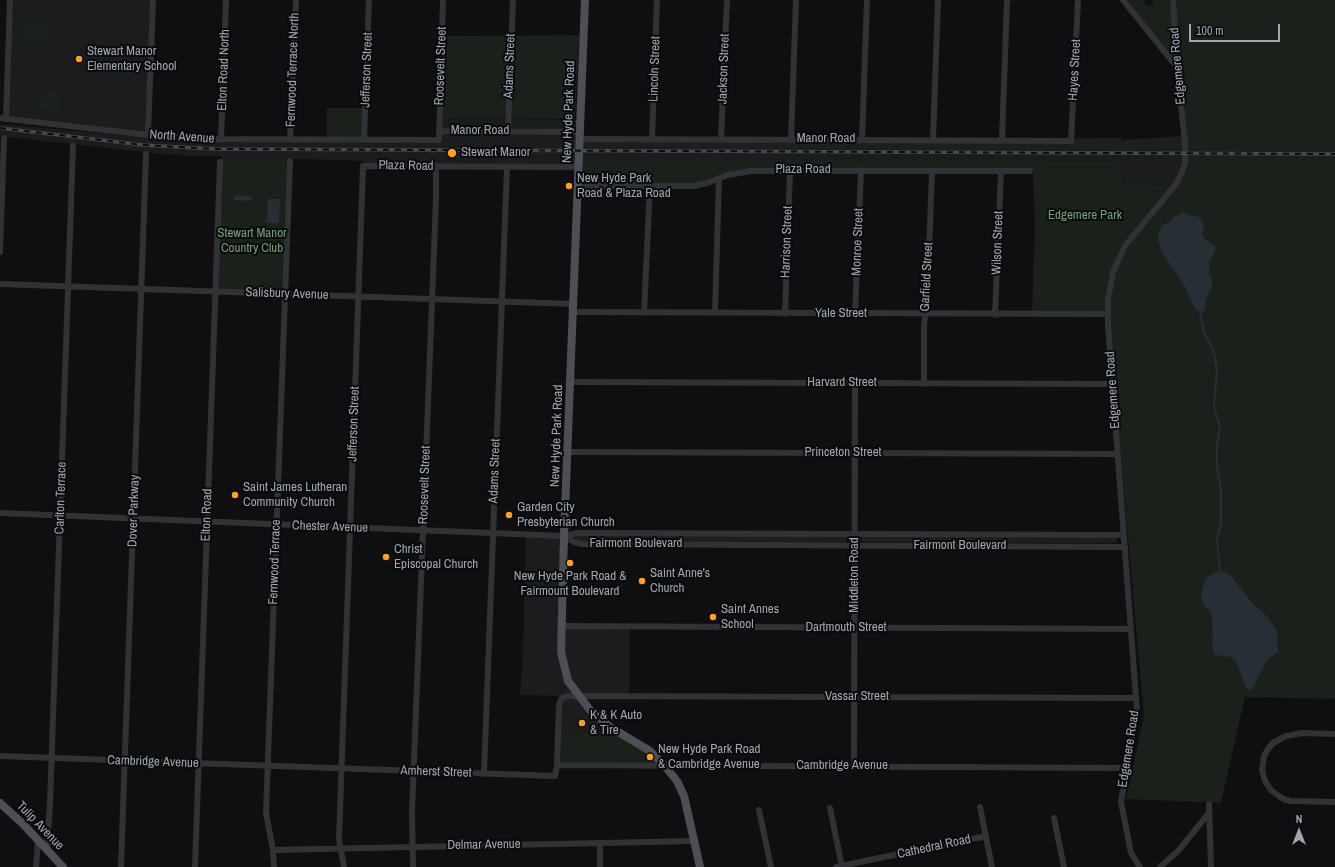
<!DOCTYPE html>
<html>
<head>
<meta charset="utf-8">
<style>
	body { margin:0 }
	#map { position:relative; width:1335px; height:867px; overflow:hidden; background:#0f0f11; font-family:"Archivo Narrow",sans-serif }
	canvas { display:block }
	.north { position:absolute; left:1279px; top:811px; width:40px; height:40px; -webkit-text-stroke:3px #0a0b0c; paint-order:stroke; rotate:0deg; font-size:11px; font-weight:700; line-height:16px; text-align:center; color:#9fa7b3 }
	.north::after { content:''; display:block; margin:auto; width:14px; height:18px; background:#9fa7b3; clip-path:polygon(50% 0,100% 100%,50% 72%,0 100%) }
	.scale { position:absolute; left:1189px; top:24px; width:91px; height:18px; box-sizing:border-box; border:2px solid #9fa7b3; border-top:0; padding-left:5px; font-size:12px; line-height:14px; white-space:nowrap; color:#9fa7b3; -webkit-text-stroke:3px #0a0b0c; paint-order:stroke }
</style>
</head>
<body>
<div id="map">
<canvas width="1335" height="867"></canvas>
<div class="north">N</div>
<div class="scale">100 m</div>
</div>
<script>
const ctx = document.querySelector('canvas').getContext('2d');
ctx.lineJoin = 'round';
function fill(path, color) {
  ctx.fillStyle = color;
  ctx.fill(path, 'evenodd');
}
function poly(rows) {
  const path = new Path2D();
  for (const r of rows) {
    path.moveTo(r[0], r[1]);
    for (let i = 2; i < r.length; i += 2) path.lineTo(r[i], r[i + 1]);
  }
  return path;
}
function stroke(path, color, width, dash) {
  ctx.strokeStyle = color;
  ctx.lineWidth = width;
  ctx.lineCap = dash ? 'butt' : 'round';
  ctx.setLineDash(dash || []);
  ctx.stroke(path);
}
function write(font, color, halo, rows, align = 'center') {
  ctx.font = font + ' "Archivo Narrow",sans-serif';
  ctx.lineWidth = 4;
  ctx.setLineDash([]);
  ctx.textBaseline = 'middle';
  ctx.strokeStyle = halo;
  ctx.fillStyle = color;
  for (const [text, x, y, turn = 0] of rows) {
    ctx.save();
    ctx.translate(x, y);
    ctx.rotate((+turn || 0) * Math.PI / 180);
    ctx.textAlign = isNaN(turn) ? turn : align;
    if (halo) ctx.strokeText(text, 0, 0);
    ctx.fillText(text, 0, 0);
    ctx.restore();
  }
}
fill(poly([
	[10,0,153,0,148,135,6,119],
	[442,118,582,120,581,144,1176,149,1335,161,1189,161,1188,167,1185,174,1174,188,1148,183,1122,182,1121,161,1031,160,581,160,580,166,363,164,363,161,171,155,0,136,0,124,183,141,441,143],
	[526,535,565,537,564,625,630,625,629,695,578,696,616,732,559,731,559,696,520,695,523,652]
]), '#1b1c1e');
fill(poly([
	[1125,0,1145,0,1145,5,1153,5,1153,0,1335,0,1335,699,1245,697,1221,803,1126,799,1144,716,1108,314,1032,312,1035,227,1033,169,744,171,697,185,580,186,580,160,1031,160,1122,161,1122,182,1148,183,1174,188,1185,174,1188,167,1189,151,581,147,581,140,1122,138,1122,140,1186,136,1178,67],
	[24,17,27,17,34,22,41,22,46,26,49,34,46,40,36,46,22,42,24,28,22,26],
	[579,35,575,119,442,118,444,36],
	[53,89,62,93,60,113,41,111,39,106,39,97,44,90],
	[327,108,363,108,363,143,327,142],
	[222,156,287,159,282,292,217,289],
	[577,536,846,536,847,539,845,542,577,541,574,539],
	[863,537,1115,538,1118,540,1117,542,1115,543,862,542,860,540],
	[559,731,616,732,638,745,660,763,559,764]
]), '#1a211a');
fill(poly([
	[235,195,252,196,251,201,234,200],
	[268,199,280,199,279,223,267,223],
	[1182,212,1185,212,1186,214,1199,217,1204,224,1202,236,1207,241,1213,244,1216,248,1209,264,1209,272,1212,279,1212,285,1206,299,1205,311,1200,312,1195,309,1189,298,1186,288,1162,252,1158,240,1159,231,1163,225,1170,222,1174,216,1180,215],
	[1218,571,1223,571,1230,575,1253,604,1267,616,1277,631,1278,652,1267,660,1252,690,1247,689,1235,660,1231,657,1215,655,1213,651,1212,616,1209,610,1204,606,1201,594,1205,579]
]), '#252f35');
stroke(poly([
	[1200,310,1204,333,1213,349,1217,370,1214,407,1220,427,1217,445,1217,466,1221,490,1221,523,1217,539,1220,572]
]), '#252f35', 2);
stroke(poly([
	[1123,0,1177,67],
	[0,118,148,135,204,139,439,140,443,0],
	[6,119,10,0],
	[439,131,580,132],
	[508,131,513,0],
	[148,135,153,0],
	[580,139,1071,141,1078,0],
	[652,139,657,0],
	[721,139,727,0],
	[791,139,796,0],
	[221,140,226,0],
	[290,140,296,0],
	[364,140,369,0],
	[862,140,867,0],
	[933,140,938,0],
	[1002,140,1007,0],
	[578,186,694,186,707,183,728,175,751,171,1030,171],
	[0,252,4,138],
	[0,284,574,304],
	[574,312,1108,314],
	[644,313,650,186],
	[715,313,719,178],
	[785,314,790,170],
	[855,314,861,170],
	[995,315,1001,171],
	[571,382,1113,384],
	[924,384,924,324,927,306,932,171],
	[569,452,1118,454],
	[0,513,564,536,578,533,1123,535],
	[564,536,574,542,583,544,1125,547],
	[562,626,1131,629],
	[1335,734,1302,733,1286,736,1273,743,1268,749,1264,756,1262,770,1265,781,1271,790,1280,797,1286,800,1292,801,1335,802],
	[0,756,555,776,557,765,559,704,562,698,568,696,1136,698],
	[557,765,1127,768],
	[854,766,855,383],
	[484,774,507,167],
	[1209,804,1211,867],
	[980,807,992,867],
	[830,808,842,867],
	[759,810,771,867],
	[1054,818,1064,867],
	[600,843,600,867],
	[47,850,50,803,73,146],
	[273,850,695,841],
	[36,867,38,841],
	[121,867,146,154],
	[195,867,220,162],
	[274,867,273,850,266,813,290,161],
	[344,867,339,839,363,166,579,167],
	[413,867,412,812,436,199,436,167],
	[836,867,986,836],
	[1140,867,1131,853,1121,802,1137,711,1108,326,1108,299,1113,272,1125,246,1133,236,1176,184,1182,172,1185,163,1185,142,1177,68,1173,0],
	[1160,867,1178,851,1209,813]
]), '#303236', 6);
stroke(poly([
	[585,0,564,536,561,652,568,681,590,710,610,727,650,751,664,765,677,781,684,796,700,867],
	[0,803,23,824,63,867]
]), '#4c4f55', 8);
const rail = poly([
	[0,128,143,145,215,149,1335,154]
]);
stroke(rail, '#45484d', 3.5);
stroke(rail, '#0a0b0c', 2, [6]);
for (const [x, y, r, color] of [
	[79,59,4,"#ffa119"],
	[452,153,5,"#ffa119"],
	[569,186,4,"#ffa119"],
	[235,495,4,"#ffa119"],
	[509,515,4,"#ffa119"],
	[386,557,4,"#ffa119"],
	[570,563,4,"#ffa119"],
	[642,581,4,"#ffa119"],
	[713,617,4,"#ffa119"],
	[582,723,4,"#ffa119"],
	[650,757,4,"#ffa119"]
]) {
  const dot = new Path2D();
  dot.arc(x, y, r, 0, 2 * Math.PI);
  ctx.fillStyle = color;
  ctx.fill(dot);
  stroke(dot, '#0a0b0c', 1.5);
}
write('13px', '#9fa7b3', '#0a0b0c', [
	["Stewart Manor",87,52],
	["Elementary School",87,67],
	["Stewart Manor",461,153],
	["New Hyde Park",577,179],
	["Road & Plaza Road",577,194],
	["Saint James Lutheran",243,488],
	["Community Church",243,503],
	["Garden City",517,508],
	["Presbyterian Church",517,523],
	["Christ",394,550],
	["Episcopal Church",394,565],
	["Saint Anne's",650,574],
	["Church",650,589],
	["New Hyde Park Road &",570,577,"center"],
	["Fairmount Boulevard",570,592,"center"],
	["Saint Annes",721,610],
	["School",721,625],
	["K & K Auto",590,716],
	["& Tire",590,731],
	["New Hyde Park Road",658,750],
	["& Cambridge Avenue",658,765]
], 'left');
write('13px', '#9fa7b3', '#0a0b0c', [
	["Roosevelt Street",441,66,-88],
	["Adams Street",510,66,-88],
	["Edgemere Road",1178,66,-95],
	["Lincoln Street",655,69,-88],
	["Jackson Street",724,69,-88],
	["Elton Road North",224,70,-88],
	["Fernwood Terrace North",293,70,-88],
	["Jefferson Street",367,70,-88],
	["Hayes Street",1075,70,-87],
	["New Hyde Park Road",569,112,-88],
	["Manor Road",480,131],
	["North Avenue",182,137,4],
	["Manor Road",826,139],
	["Plaza Road",406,166,1],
	["Plaza Road",803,170],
	["Harrison Street",787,242,-88],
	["Monroe Street",858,242,-88],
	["Wilson Street",998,243,-88],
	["Garfield Street",927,277,-87],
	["Salisbury Avenue",287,294,2],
	["Yale Street",841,314],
	["Harvard Street",842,383],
	["Edgemere Road",1113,390,-94],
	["Jefferson Street",354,424,-88],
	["New Hyde Park Road",557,436,-88],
	["Princeton Street",843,453],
	["Adams Street",495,471,-88],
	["Roosevelt Street",425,485,-88],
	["Carlton Terrace",61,498,-88],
	["Dover Parkway",134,511,-88],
	["Elton Road",207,515,-88],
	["Chester Avenue",330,527,2],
	["Fairmont Boulevard",636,544],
	["Fairmont Boulevard",960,546],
	["Fernwood Terrace",275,562,-88],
	["Middleton Road",855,575,-90],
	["Dartmouth Street",846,628],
	["Vassar Street",857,697],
	["Edgemere Road",1129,749,-81],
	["Cambridge Avenue",153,762,2],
	["Cambridge Avenue",842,766],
	["Amherst Street",436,772,2],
	["Tulip Avenue",40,826,46],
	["Delmar Avenue",484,845,-1],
	["Cathedral Road",934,847,-12]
]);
write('13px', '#75a074', '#0a0b0c', [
	["Edgemere Park",1085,216],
	["Stewart Manor",252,234],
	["Country Club",252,249]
]);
</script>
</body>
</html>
